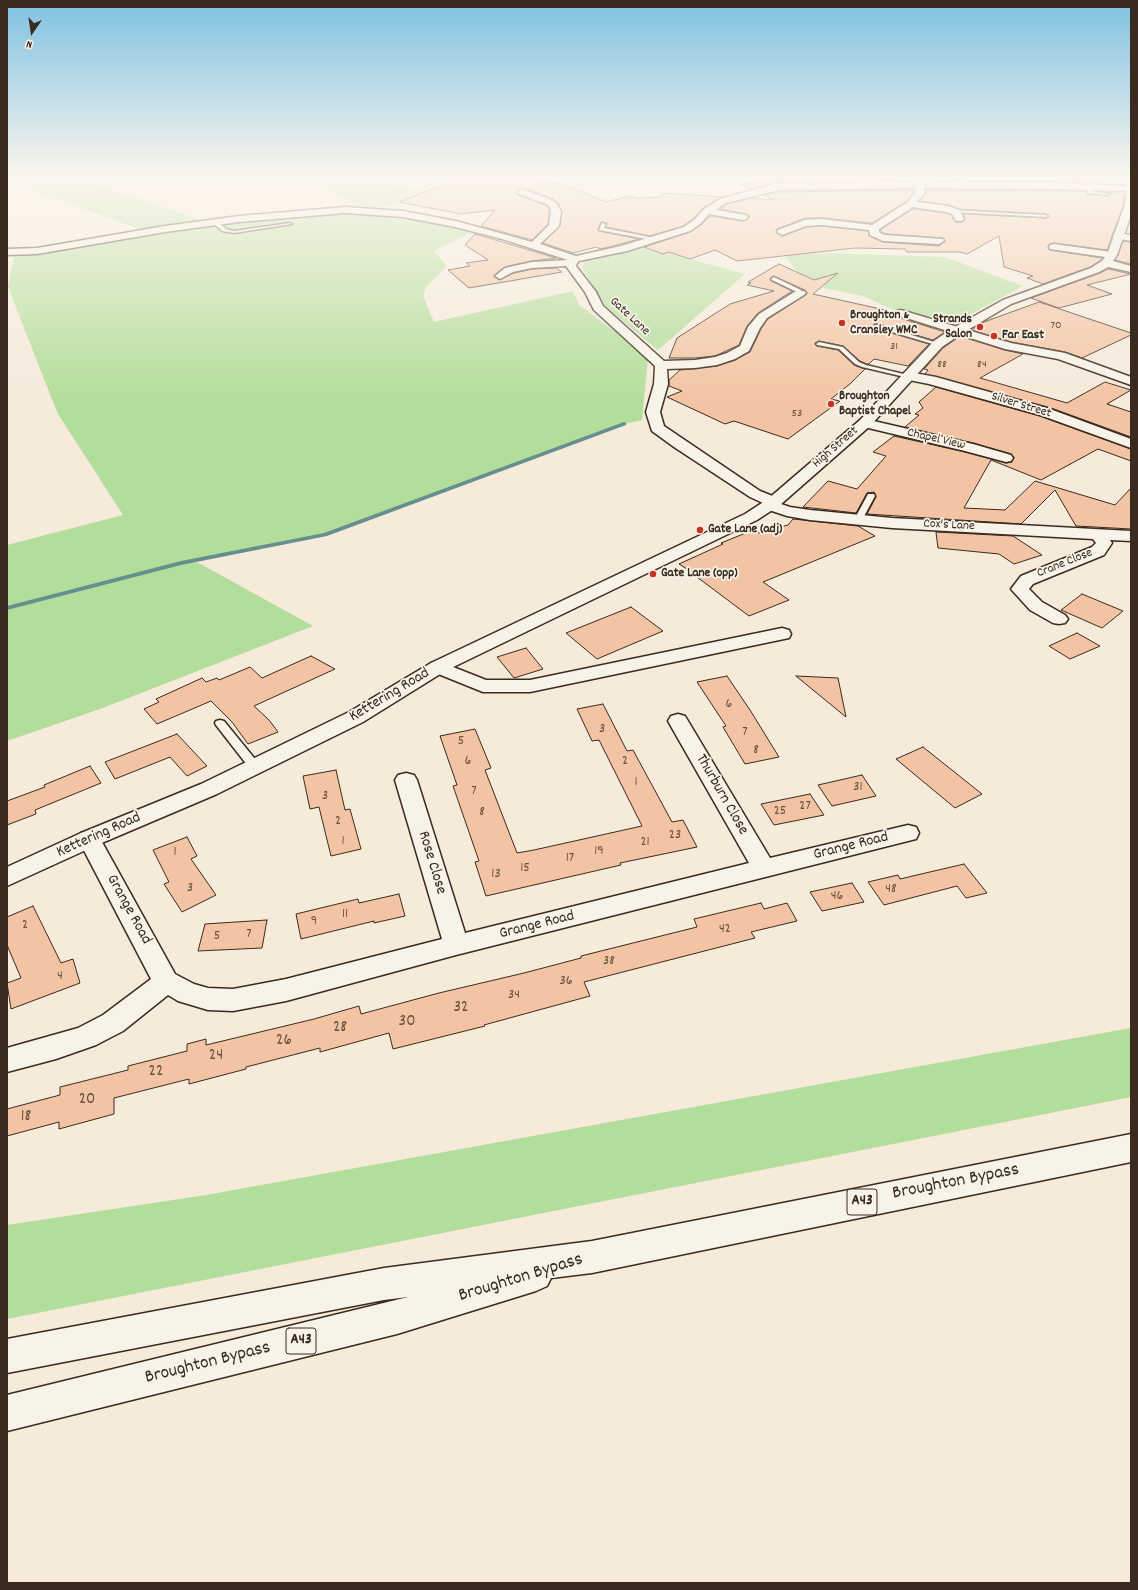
<!DOCTYPE html>
<html>
<head>
<meta charset="utf-8">
<style>
	body { margin:0 }
	#map { position:relative; width:1138px; height:1590px; overflow:hidden; background:#f6eada; font-family:Dekko,sans-serif }
	canvas { display:block }
	.frame { position:absolute; inset:0; border:8px solid #3b2a1e; pointer-events:none }
	.north { position:absolute; left:12px; top:12px; width:40px; height:40px; -webkit-text-stroke:3px #f7f3e8; paint-order:stroke; rotate:193deg; font-size:11px; font-weight:700; line-height:16px; text-align:center; color:#3b2a1e }
	.north::after { content:''; display:block; margin:auto; width:14px; height:18px; background:#3b2a1e; clip-path:polygon(50% 0,100% 100%,50% 72%,0 100%) }
</style>
</head>
<body>
<div id="map">
<canvas width="1138" height="1590"></canvas>
<div class="frame"></div>
<div class="north">N</div>
</div>
<script>
const ctx = document.querySelector('canvas').getContext('2d');
ctx.lineJoin = 'round';
function fill(path, color) {
  ctx.fillStyle = color;
  ctx.fill(path, 'evenodd');
}
function poly(rows) {
  const path = new Path2D();
  for (const r of rows) {
    path.moveTo(r[0], r[1]);
    for (let i = 2; i < r.length; i += 2) path.lineTo(r[i], r[i + 1]);
  }
  return path;
}
function stroke(path, color, width, dash) {
  ctx.strokeStyle = color;
  ctx.lineWidth = width;
  ctx.lineCap = dash ? 'butt' : 'round';
  ctx.setLineDash(dash || []);
  ctx.stroke(path);
}
function write(font, color, halo, rows, align = 'center') {
  ctx.font = font + ' Dekko,sans-serif';
  ctx.lineWidth = 3.5;
  ctx.setLineDash([]);
  ctx.textBaseline = 'middle';
  ctx.strokeStyle = halo;
  ctx.fillStyle = color;
  for (const [text, x, y, turn = 0] of rows) {
    ctx.save();
    ctx.translate(x, y);
    ctx.rotate((+turn || 0) * Math.PI / 180);
    ctx.textAlign = isNaN(turn) ? turn : align;
    if (halo) ctx.strokeText(text, 0, 0);
    ctx.fillText(text, 0, 0);
    ctx.restore();
  }
}
fill(poly([
	[59,178,80,178,203,221,142,230,23,187],
	[309,178,419,178,403,181,395,186,426,191,416,196,395,204,382,207,363,207,312,184,322,184],
	[336,212,402,216,474,231,434,251,447,266,426,287,423,296,434,322,573,291,579,305,627,340,648,359,642,420,624,424,325,535,195,561,313,626,100,709,7,741,7,545,123,515,58,414,44,379,8,287,14,255,45,253,242,221],
	[641,246,745,274,658,350,606,307,582,268,586,257],
	[828,253,945,257,1023,286,947,327,901,313,863,296,823,288,825,285,797,272,785,255],
	[1131,1028,1131,1097,7,1319,7,1225,206,1195]
]), '#b3dd9a');
fill(poly([
	[624,422,626,423,626,425,327,536,181,565,7,610,7,606,181,561,324,533,624,422]
]), '#66908e');
const building = poly([
	[460,178,515,178,564,184,606,202,630,196,638,198,661,197,663,193,723,197,703,208,693,219,683,226,650,236,606,227,607,223,601,222,598,229,599,231,639,239,601,249,596,247,573,253,543,243,560,226,562,212,558,203,553,199,523,188,516,192,518,195,545,205,549,208,549,212,548,224,532,240,481,226,495,210,461,214,399,202,460,178],
	[783,178,897,178,894,181,776,183,771,180,783,178],
	[973,180,1101,181,1104,184,974,181,973,180],
	[762,181,768,185,751,189,741,184,762,181],
	[914,190,914,192,907,201,872,223,822,218,805,218,777,229,776,232,783,236,806,227,822,226,868,231,869,236,883,242,939,246,945,241,943,238,885,234,880,230,913,209,946,213,951,215,956,222,962,222,965,220,963,214,1046,218,1049,217,1046,214,960,209,948,205,920,201,926,194,926,190,1087,191,1088,194,1108,196,1111,193,1106,192,1117,192,1124,197,1124,204,1107,250,1054,243,1050,244,1048,246,1050,250,1102,258,1101,260,1090,267,1043,284,1027,278,1033,276,1004,267,999,236,967,254,960,252,907,252,905,249,855,248,737,261,715,250,690,259,669,252,663,254,644,247,690,232,701,225,710,216,743,221,746,220,750,217,746,214,720,209,727,204,751,198,775,200,764,195,778,192,914,190],
	[475,234,556,258,532,261,505,267,494,276,499,280,514,273,532,269,556,268,562,272,469,288,448,270,470,266,466,263,488,260,465,245,475,234],
	[1123,241,1131,242,1131,264,1115,260,1123,241],
	[779,264,814,280,838,273,813,294,885,310,881,312,945,332,933,340,879,324,874,324,875,328,929,344,908,366,874,359,869,364,866,364,860,361,843,346,819,341,815,343,817,346,838,350,854,365,865,369,851,383,831,399,840,401,788,439,734,421,725,424,667,397,682,391,669,386,669,380,680,370,717,366,735,360,750,352,761,329,768,319,807,294,805,290,773,276,770,279,771,281,792,291,758,313,747,326,739,345,715,356,695,358,669,358,677,338,730,304,774,291,747,285,751,283,748,282,779,264],
	[1108,269,1131,274,1087,285,1112,294,1059,308,1031,298,1100,273,1108,269],
	[1039,302,1131,333,1131,335,1082,358,1065,352,1011,342,971,330,984,322,1039,302],
	[960,336,1005,350,1023,354,980,378,1067,403,1105,382,1131,390,1107,404,1131,412,1131,437,1051,408,925,374,928,370,924,369,943,348,960,336],
	[936,387,1040,416,1131,449,1131,461,1098,449,1041,480,991,460,964,508,1005,510,1035,481,1115,505,1131,488,1131,529,1076,526,1055,490,1021,524,867,514,876,497,874,492,867,493,856,513,803,507,828,481,857,489,886,456,873,452,894,436,965,452,1006,463,1012,462,1014,457,1011,454,973,443,905,427,919,415,915,414,923,408,919,402,936,387],
	[793,519,858,526,875,536,763,582,789,600,749,616,693,574,695,574,679,564,723,544,721,543,753,530,759,533,788,525,793,519],
	[936,532,1013,536,1042,555,1014,564,999,554,938,548,936,532],
	[1082,594,1123,611,1102,628,1061,610,1082,594],
	[631,607,663,631,597,659,566,633,631,607],
	[1077,633,1100,646,1070,659,1049,646,1077,633],
	[526,648,543,669,514,678,497,657,526,648],
	[311,656,335,669,254,706,269,720,278,732,248,744,232,722,211,701,157,724,144,709,159,702,156,699,202,678,206,682,217,678,219,680,250,667,262,678,311,656],
	[727,676,750,710,779,757,745,764,723,727,726,726,697,682,727,676],
	[796,676,838,678,846,717,796,676],
	[603,704,627,751,633,750,672,822,683,820,697,847,620,863,621,865,486,896,475,862,479,861,453,786,457,785,440,736,475,729,491,768,485,770,517,853,534,850,642,826,599,740,592,741,577,709,603,704],
	[177,734,207,766,187,776,170,757,115,779,105,762,177,734],
	[923,747,982,794,955,808,896,759,923,747],
	[90,766,101,783,35,810,36,814,7,825,7,801,45,787,44,785,90,766],
	[336,770,345,810,350,809,361,849,331,856,319,807,310,809,303,776,336,770],
	[862,775,876,796,832,806,818,785,862,775],
	[810,794,824,815,774,825,761,804,810,794],
	[187,837,197,856,191,859,216,895,182,912,164,884,169,882,153,850,187,837],
	[964,864,987,893,966,898,957,886,884,905,868,882,898,875,900,879,964,864],
	[852,883,864,902,822,911,810,892,852,883],
	[399,894,405,916,374,923,374,921,301,939,296,914,358,899,359,903,399,894],
	[761,903,764,909,787,903,797,921,751,932,755,938,584,982,590,996,484,1025,485,1026,393,1049,389,1033,320,1052,320,1048,246,1067,246,1069,189,1084,189,1079,114,1098,114,1114,59,1129,59,1122,7,1136,7,1109,60,1095,60,1087,128,1070,128,1066,187,1051,187,1044,206,1039,206,1045,314,1019,359,1006,361,1014,439,993,524,973,581,958,581,956,697,927,694,919,761,903],
	[33,906,61,963,73,959,80,983,11,1009,7,983,21,978,7,945,7,917,33,906],
	[267,920,262,948,198,951,205,924,267,920]
]);
fill(building, '#f3c4a3');
stroke(building, '#3b2a1e', 1);
const lane = poly([
	[760,178,765,178,780,187,776,188,760,178],
	[943,178,960,179,922,181,926,186,924,187,917,180,943,178],
	[1091,186,1093,187,1092,191,1110,194,1108,195,1088,193,1089,187,1091,186],
	[951,210,1046,215,1048,216,1046,217,953,212,951,210],
	[213,221,217,221,226,229,234,231,290,223,292,224,234,233,222,231,213,223,213,221],
	[602,223,606,224,604,228,660,239,657,241,599,230,602,223],
	[774,277,801,290,803,293,798,294,797,292,772,280,771,279,774,277],
	[875,325,879,325,941,344,936,345,875,327,875,325],
	[819,342,843,347,859,362,866,365,912,376,909,378,862,367,855,364,839,349,817,345,816,344,819,342],
	[868,494,874,494,875,496,861,522,855,522,854,520,868,494],
	[220,720,224,721,259,764,260,767,259,770,251,770,216,725,215,723,216,721,220,720]
]);
const street = poly([
	[888,182,1051,183,1130,186,1131,191,1051,189,924,188,925,193,917,202,948,206,959,210,964,219,962,221,956,221,952,214,946,212,913,207,879,229,879,232,885,235,943,239,944,241,939,244,883,241,870,235,869,230,822,225,806,226,782,235,777,232,778,230,805,220,822,219,872,225,908,202,915,193,915,188,778,190,726,203,716,210,746,215,748,217,746,219,743,220,709,214,700,224,690,231,627,251,579,261,577,263,576,266,596,292,603,306,664,361,695,360,715,357,727,353,740,346,748,327,759,314,796,291,804,291,806,293,804,295,767,318,760,328,749,351,735,359,717,365,695,368,667,369,668,384,660,412,664,426,760,491,780,499,782,502,781,504,790,507,810,510,892,518,1131,531,1131,541,1110,540,1112,543,1104,555,1033,584,1029,589,1042,602,1065,615,1068,619,1065,623,1059,624,1053,623,1030,610,1011,589,1021,576,1092,547,1096,543,1093,539,892,528,810,520,787,516,763,508,761,505,763,503,750,497,674,447,652,431,646,412,654,384,655,366,594,310,585,292,566,266,532,268,513,272,500,279,495,276,505,268,509,267,532,262,568,260,502,239,455,227,403,217,345,213,239,222,165,232,37,254,7,255,7,249,37,248,165,226,239,216,345,207,403,211,456,221,532,242,549,225,551,212,550,207,546,204,519,194,517,192,522,189,552,200,557,204,561,212,559,226,540,244,576,256,621,246,684,227,694,220,704,209,720,199,759,188,778,184,888,182],
	[1118,233,1131,235,1131,241,1114,238,1113,236,1114,234,1118,233],
	[1054,244,1112,252,1117,255,1112,258,1050,249,1049,247,1050,245,1054,244],
	[901,310,1011,343,1065,353,1131,377,1131,385,1058,359,1005,349,897,315,895,313,897,311,901,310],
	[909,372,936,377,1050,409,1131,439,1131,448,1040,415,929,384,904,379,903,376,904,373,909,372],
	[865,419,973,444,1011,455,1013,458,1011,461,1006,462,965,451,860,426,858,423,860,420,865,419],
	[782,628,789,630,791,634,789,638,530,692,483,692,431,671,428,667,431,663,438,661,486,680,530,680,782,628],
	[678,714,685,716,688,721,770,858,908,825,916,827,919,833,916,839,908,841,456,955,286,1001,233,1011,208,1010,178,1001,168,995,123,1031,96,1045,56,1059,7,1072,7,1048,78,1028,103,1015,151,979,78,839,81,833,89,831,97,833,175,974,194,984,208,988,233,989,286,979,442,939,395,780,398,775,406,773,414,775,417,780,465,933,749,863,668,721,671,716,678,714]
]);
const secondary = poly([
	[1127,178,1131,178,1131,215,1117,255,1113,261,1131,266,1131,272,1108,267,1099,272,1011,304,961,334,942,347,870,426,780,505,757,520,445,671,363,722,217,794,97,845,7,886,7,867,81,833,201,784,349,712,431,663,745,514,768,499,860,420,934,341,953,328,1003,300,1091,268,1102,261,1107,255,1125,204,1127,178]
]);
const highway = poly([
	[1131,1134,1131,1162,592,1273,551,1278,547,1286,536,1291,397,1334,7,1431,7,1395,408,1297,384,1300,7,1373,7,1339,384,1268,592,1241,1131,1134]
]);
stroke(lane, '#3b2a1e', 3);
stroke(street, '#3b2a1e', 3);
stroke(secondary, '#3b2a1e', 3);
stroke(highway, '#3b2a1e', 3);
fill(lane, '#f7f3e8');
fill(street, '#f7f3e8');
fill(secondary, '#f7f3e8');
fill(highway, '#f7f3e8');
const sky = ctx.createLinearGradient(0, 0, 0, 401);
sky.addColorStop(0, '#7fc1e2');
sky.addColorStop(0.44, '#fbf6ee');
sky.addColorStop(1, '#fbf6ee00');
ctx.fillStyle = sky;
ctx.fillRect(0, 0, 1138, 401);
for (const [x, y, r, color] of [
	[842,323,4,"#c8321e"],
	[980,327,4,"#c8321e"],
	[994,336,4,"#c8321e"],
	[831,404,4,"#c8321e"],
	[700,530,4,"#c8321e"],
	[653,574,4,"#c8321e"]
]) {
  const dot = new Path2D();
  dot.arc(x, y, r, 0, 2 * Math.PI);
  ctx.fillStyle = color;
  ctx.fill(dot);
  stroke(dot, '#f7f3e8', 1.5);
}
write('12px', '#69503f', null, [
	["70",1056,326],
	["31",894,347],
	["88",942,365],
	["84",982,365],
	["53",797,414]
]);
write('bold 13px', '#3b2a1e', '#f7f3e8', [
	["Broughton &",850,316],
	["Cransley WMC",850,331],
	["Strands",972,320,"right"],
	["Salon",972,335,"right"],
	["Far East",1002,336],
	["Broughton",839,397],
	["Baptist Chapel",839,412],
	["Gate Lane (adj)",708,530],
	["Gate Lane (opp)",661,574]
], 'left');
write('13px', '#3b2a1e', '#f7f3e8', [
	["Gate Lane",629,317,43],
	["Silver Street",1021,406,17],
	["Chapel View",936,440,13],
	["High Street",836,448,-41],
	["Cox's Lane",949,526,3],
	["Crane Close",1065,564,-22]
]);
write('14px', '#69503f', null, [
	["6",729,705],
	["3",602,730],
	["7",745,733],
	["5",461,742],
	["8",756,751],
	["6",468,762],
	["2",625,762],
	["1",636,783],
	["31",858,788],
	["7",474,792],
	["3",325,797],
	["27",805,807],
	["25",780,812],
	["8",482,813],
	["2",338,822],
	["23",675,836],
	["1",343,842],
	["21",645,843],
	["19",599,852],
	["1",175,853],
	["17",570,859],
	["15",525,869],
	["13",496,875],
	["3",190,889],
	["48",891,890],
	["46",837,897],
	["11",345,915],
	["9",314,922],
	["2",25,926],
	["42",725,930],
	["7",249,935],
	["5",217,937],
	["38",609,962],
	["4",60,977],
	["36",566,982],
	["34",514,996]
]);
for (const [x, y, w] of [
	[862,1202,30],
	[301,1341,30]
]) {
  const box = new Path2D();
  box.roundRect(x - w / 2, y - 13, w, 26, 3);
  ctx.fillStyle = '#f7f3e8';
  ctx.fill(box);
  stroke(box, '#3b2a1e', 1);
}
write('bold 15px', '#3b2a1e', null, [
	["A43",862,1202],
	["A43",301,1341]
]);
write('16px', '#3b2a1e', '#f7f3e8', [
	["Kettering Road",390,696,-31],
	["Thurburn Close",721,795,60],
	["Kettering Road",99,836,-24],
	["Grange Road",851,847,-14],
	["Rose Close",431,863,73],
	["Grange Road",128,910,61],
	["Grange Road",537,926,-14]
]);
write('17px', '#69503f', null, [
	["32",461,1009],
	["30",407,1023],
	["28",340,1029],
	["26",284,1042],
	["24",216,1057],
	["22",156,1073],
	["20",87,1101],
	["18",26,1118]
]);
write('19px', '#3b2a1e', '#f7f3e8', [
	["Broughton Bypass",956,1183,-11],
	["Broughton Bypass",521,1279,-17],
	["Broughton Bypass",208,1364,-14]
]);
</script>
</body>
</html>
